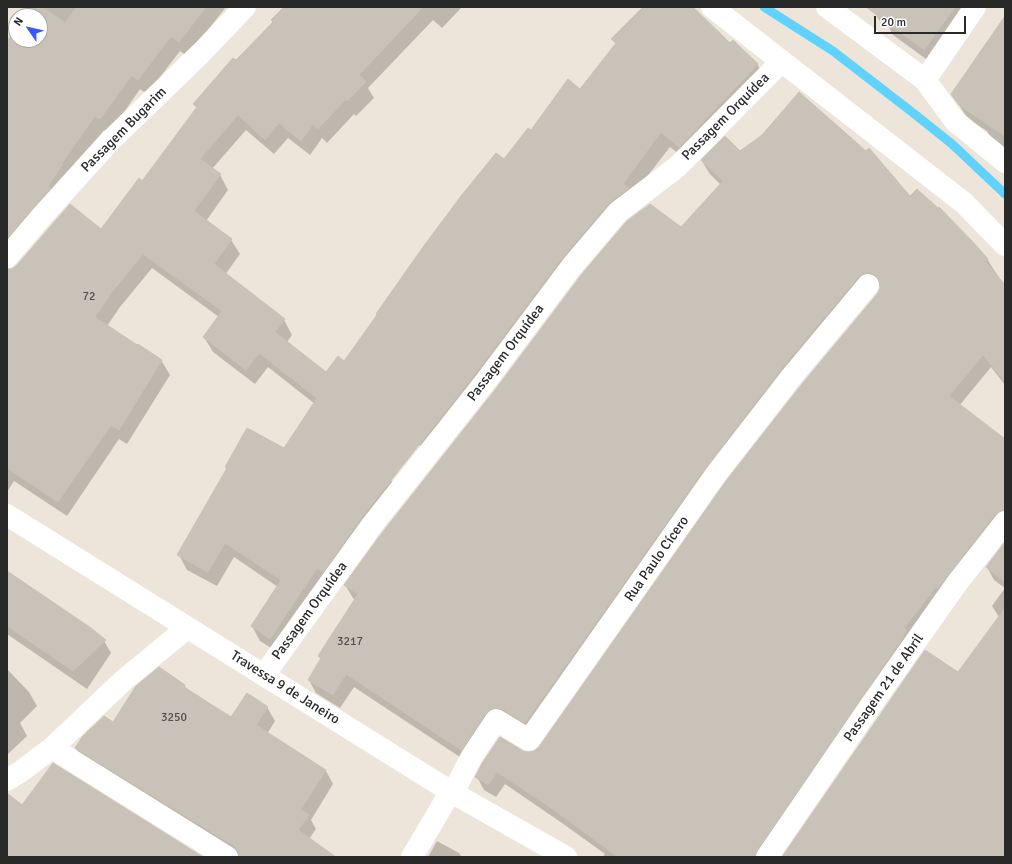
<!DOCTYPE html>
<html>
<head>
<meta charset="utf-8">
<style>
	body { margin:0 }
	#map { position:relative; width:1012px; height:864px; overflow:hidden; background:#ede5d9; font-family:Signika,sans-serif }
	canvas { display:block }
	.frame { position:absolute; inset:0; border:8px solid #292929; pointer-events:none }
	.north { position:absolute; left:8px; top:8px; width:40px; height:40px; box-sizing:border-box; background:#fff; border:1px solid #a9a9a9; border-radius:50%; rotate:304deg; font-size:11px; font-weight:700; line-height:16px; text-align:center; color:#292929 }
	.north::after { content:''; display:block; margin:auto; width:14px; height:18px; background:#3559ff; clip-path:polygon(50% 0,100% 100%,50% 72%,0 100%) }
	.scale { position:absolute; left:874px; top:16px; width:92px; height:18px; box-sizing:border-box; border:2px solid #292929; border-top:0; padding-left:5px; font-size:12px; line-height:14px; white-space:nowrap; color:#292929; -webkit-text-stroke:3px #fff; paint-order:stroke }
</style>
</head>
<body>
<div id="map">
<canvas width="1012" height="864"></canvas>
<div class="frame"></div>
<div class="north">N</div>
<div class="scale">20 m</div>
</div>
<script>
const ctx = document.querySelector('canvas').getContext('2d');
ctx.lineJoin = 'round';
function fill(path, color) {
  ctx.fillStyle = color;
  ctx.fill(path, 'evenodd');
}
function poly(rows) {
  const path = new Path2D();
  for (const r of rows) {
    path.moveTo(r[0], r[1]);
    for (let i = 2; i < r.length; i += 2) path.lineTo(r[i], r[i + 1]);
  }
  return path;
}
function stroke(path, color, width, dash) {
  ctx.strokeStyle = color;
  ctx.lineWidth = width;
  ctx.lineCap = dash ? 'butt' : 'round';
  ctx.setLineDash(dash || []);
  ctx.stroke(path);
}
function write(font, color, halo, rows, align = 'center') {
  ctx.font = font + ' Signika,sans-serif';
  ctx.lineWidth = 3.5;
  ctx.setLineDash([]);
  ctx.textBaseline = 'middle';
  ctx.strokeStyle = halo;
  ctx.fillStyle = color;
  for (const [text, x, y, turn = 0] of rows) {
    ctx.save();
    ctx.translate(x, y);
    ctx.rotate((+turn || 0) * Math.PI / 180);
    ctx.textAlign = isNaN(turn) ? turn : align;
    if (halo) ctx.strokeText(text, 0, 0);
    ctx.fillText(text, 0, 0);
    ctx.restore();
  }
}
fill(poly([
	[34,7,226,7,187,56,180,51,147,94,140,89,109,134,104,130,7,262,7,43,16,31,16,40,40,40,40,16,27,16],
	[286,7,462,7,442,28,433,20,368,88,374,98,356,116,354,114,327,143,322,138,310,155,288,138,274,154,246,130,212,169,220,175,228,190,206,221,231,240,240,254,225,275,284,320,292,335,287,342,326,373,345,362,504,160,531,131,580,90,616,45,613,39,644,7,692,7,730,45,757,64,766,79,688,161,670,147,432,454,414,441,389,479,391,480,400,495,279,653,260,641,252,626,278,587,234,557,217,586,187,570,179,555,227,470,226,467,284,450,315,404,268,367,255,384,213,352,204,337,219,317,152,268,120,307,107,326,161,360,170,375,127,444,119,439,67,516,14,481,7,492,7,270,12,270,101,230,142,182,197,109,194,104,273,23,272,21],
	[872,7,975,7,933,64,893,35,888,26,879,20],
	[1005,17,1005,152,993,142,987,131,968,119,952,94],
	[740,153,910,198,987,259,1005,287,1005,385,991,367,959,406,1005,441,1005,525,768,857,603,857,605,854,562,823,505,784,496,797,484,790,477,777,522,752,528,753,535,752,540,748,878,294,881,287,879,286,866,290,533,736,504,720,469,763,354,687,340,708,316,693,309,680,321,660,319,656,355,600,353,598,345,585,721,185,710,174,702,161],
	[1005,544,1005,857,783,857,958,673,999,617,992,606,1005,588,994,580,987,567],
	[7,572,103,639,111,653,87,689,7,634],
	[7,669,29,692,37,706,20,723,27,736,7,755],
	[185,686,187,690,232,718,267,707,275,721,267,734,326,771,333,784,311,820,316,829,309,839,325,857,238,857,84,762,76,748,113,723],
	[437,841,459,853,462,857,428,857]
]), '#0003');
stroke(poly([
	[764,7,833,51,912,112,952,144,1005,194]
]), '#60d2fc', 9);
const building = poly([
	[33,7,43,7,65,23,77,7,206,7,179,42,171,36,138,80,132,75,100,119,95,116,62,163,63,164,48,186,51,188,7,238,7,41,16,29,16,40,40,40,40,16,26,16,33,7],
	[284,7,423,7,359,75,366,82,347,101,345,100,318,129,313,124,301,141,279,123,265,140,238,115,200,159,221,174,194,211,232,239,214,264,285,319,275,332,326,372,338,356,344,361,377,315,376,314,423,247,461,196,496,153,504,159,528,128,531,130,568,79,580,89,616,43,611,39,643,7,693,7,730,43,733,40,758,64,679,147,661,132,623,184,629,188,608,204,562,258,475,374,362,517,323,572,317,568,270,639,251,626,281,580,225,543,208,572,177,555,227,468,225,467,247,428,284,448,317,398,259,353,246,370,203,337,222,311,143,254,112,292,95,317,137,345,138,344,162,360,119,430,111,425,58,502,7,468,7,269,12,269,17,265,70,204,101,229,139,178,142,181,197,107,193,104,233,58,236,60,273,22,271,20,284,7],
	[866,7,955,7,924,50,866,7],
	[1005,16,1005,136,959,105,951,94,1005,16],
	[799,92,866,151,869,148,910,196,917,189,938,208,939,207,974,243,988,259,985,261,1005,285,1005,382,983,355,949,396,1005,439,1005,510,1000,511,995,514,938,588,936,587,904,628,907,630,903,636,904,636,757,850,755,857,618,857,554,810,497,772,488,785,475,777,483,762,500,737,523,751,528,752,534,751,539,747,726,481,802,384,878,293,880,288,880,281,876,275,871,273,864,273,858,277,782,368,706,467,525,723,502,709,496,708,491,709,486,713,461,750,346,674,333,695,308,680,321,658,318,656,358,594,344,585,382,533,495,390,582,274,627,221,650,204,681,227,723,181,701,160,725,136,740,151,762,135,799,92],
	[1005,542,1005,582,986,567,1005,542],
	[7,571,91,628,106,640,73,671,7,626,7,571],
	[1005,608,1005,857,782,857,925,650,958,672,1005,608],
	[159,667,185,685,184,687,231,717,247,693,268,707,256,725,326,770,301,809,309,815,298,830,336,857,239,857,238,851,234,846,75,748,83,736,104,716,113,722,136,686,159,667],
	[53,763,203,857,7,857,7,793,22,805,53,763]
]);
fill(building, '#c8c2b9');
stroke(building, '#c9c1b3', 1);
stroke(poly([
	[712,7,964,203,1005,245],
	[827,7,925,80,955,121,1005,162],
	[925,80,975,7],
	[7,257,42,216,108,143,201,53,245,7],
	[7,515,453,793,566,857],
	[264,675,372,525,485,382,572,266,618,212,677,167,782,61],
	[52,748,227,857],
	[7,780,20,772,52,748,125,679,187,628],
	[453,793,472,756,496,720,529,740,716,474,792,376,868,285],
	[412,857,451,791],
	[767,857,871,705,957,583,1005,522]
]), '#fff', 22);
write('12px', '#514f4d', null, [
	["72",89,297],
	["3217",350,642],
	["3250",174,718]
]);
write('14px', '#292929', '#fff', [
	["Passagem Orquídea",726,117,-45],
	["Passagem Bugarim",124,130,-45],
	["Passagem Orquídea",506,353,-53],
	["Rua Paulo Cícero",657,559,-55],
	["Passagem Orquídea",310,611,-54],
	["Travessa 9 de Janeiro",285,688,32],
	["Passagem 21 de Abril",884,688,-55]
]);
</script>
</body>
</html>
